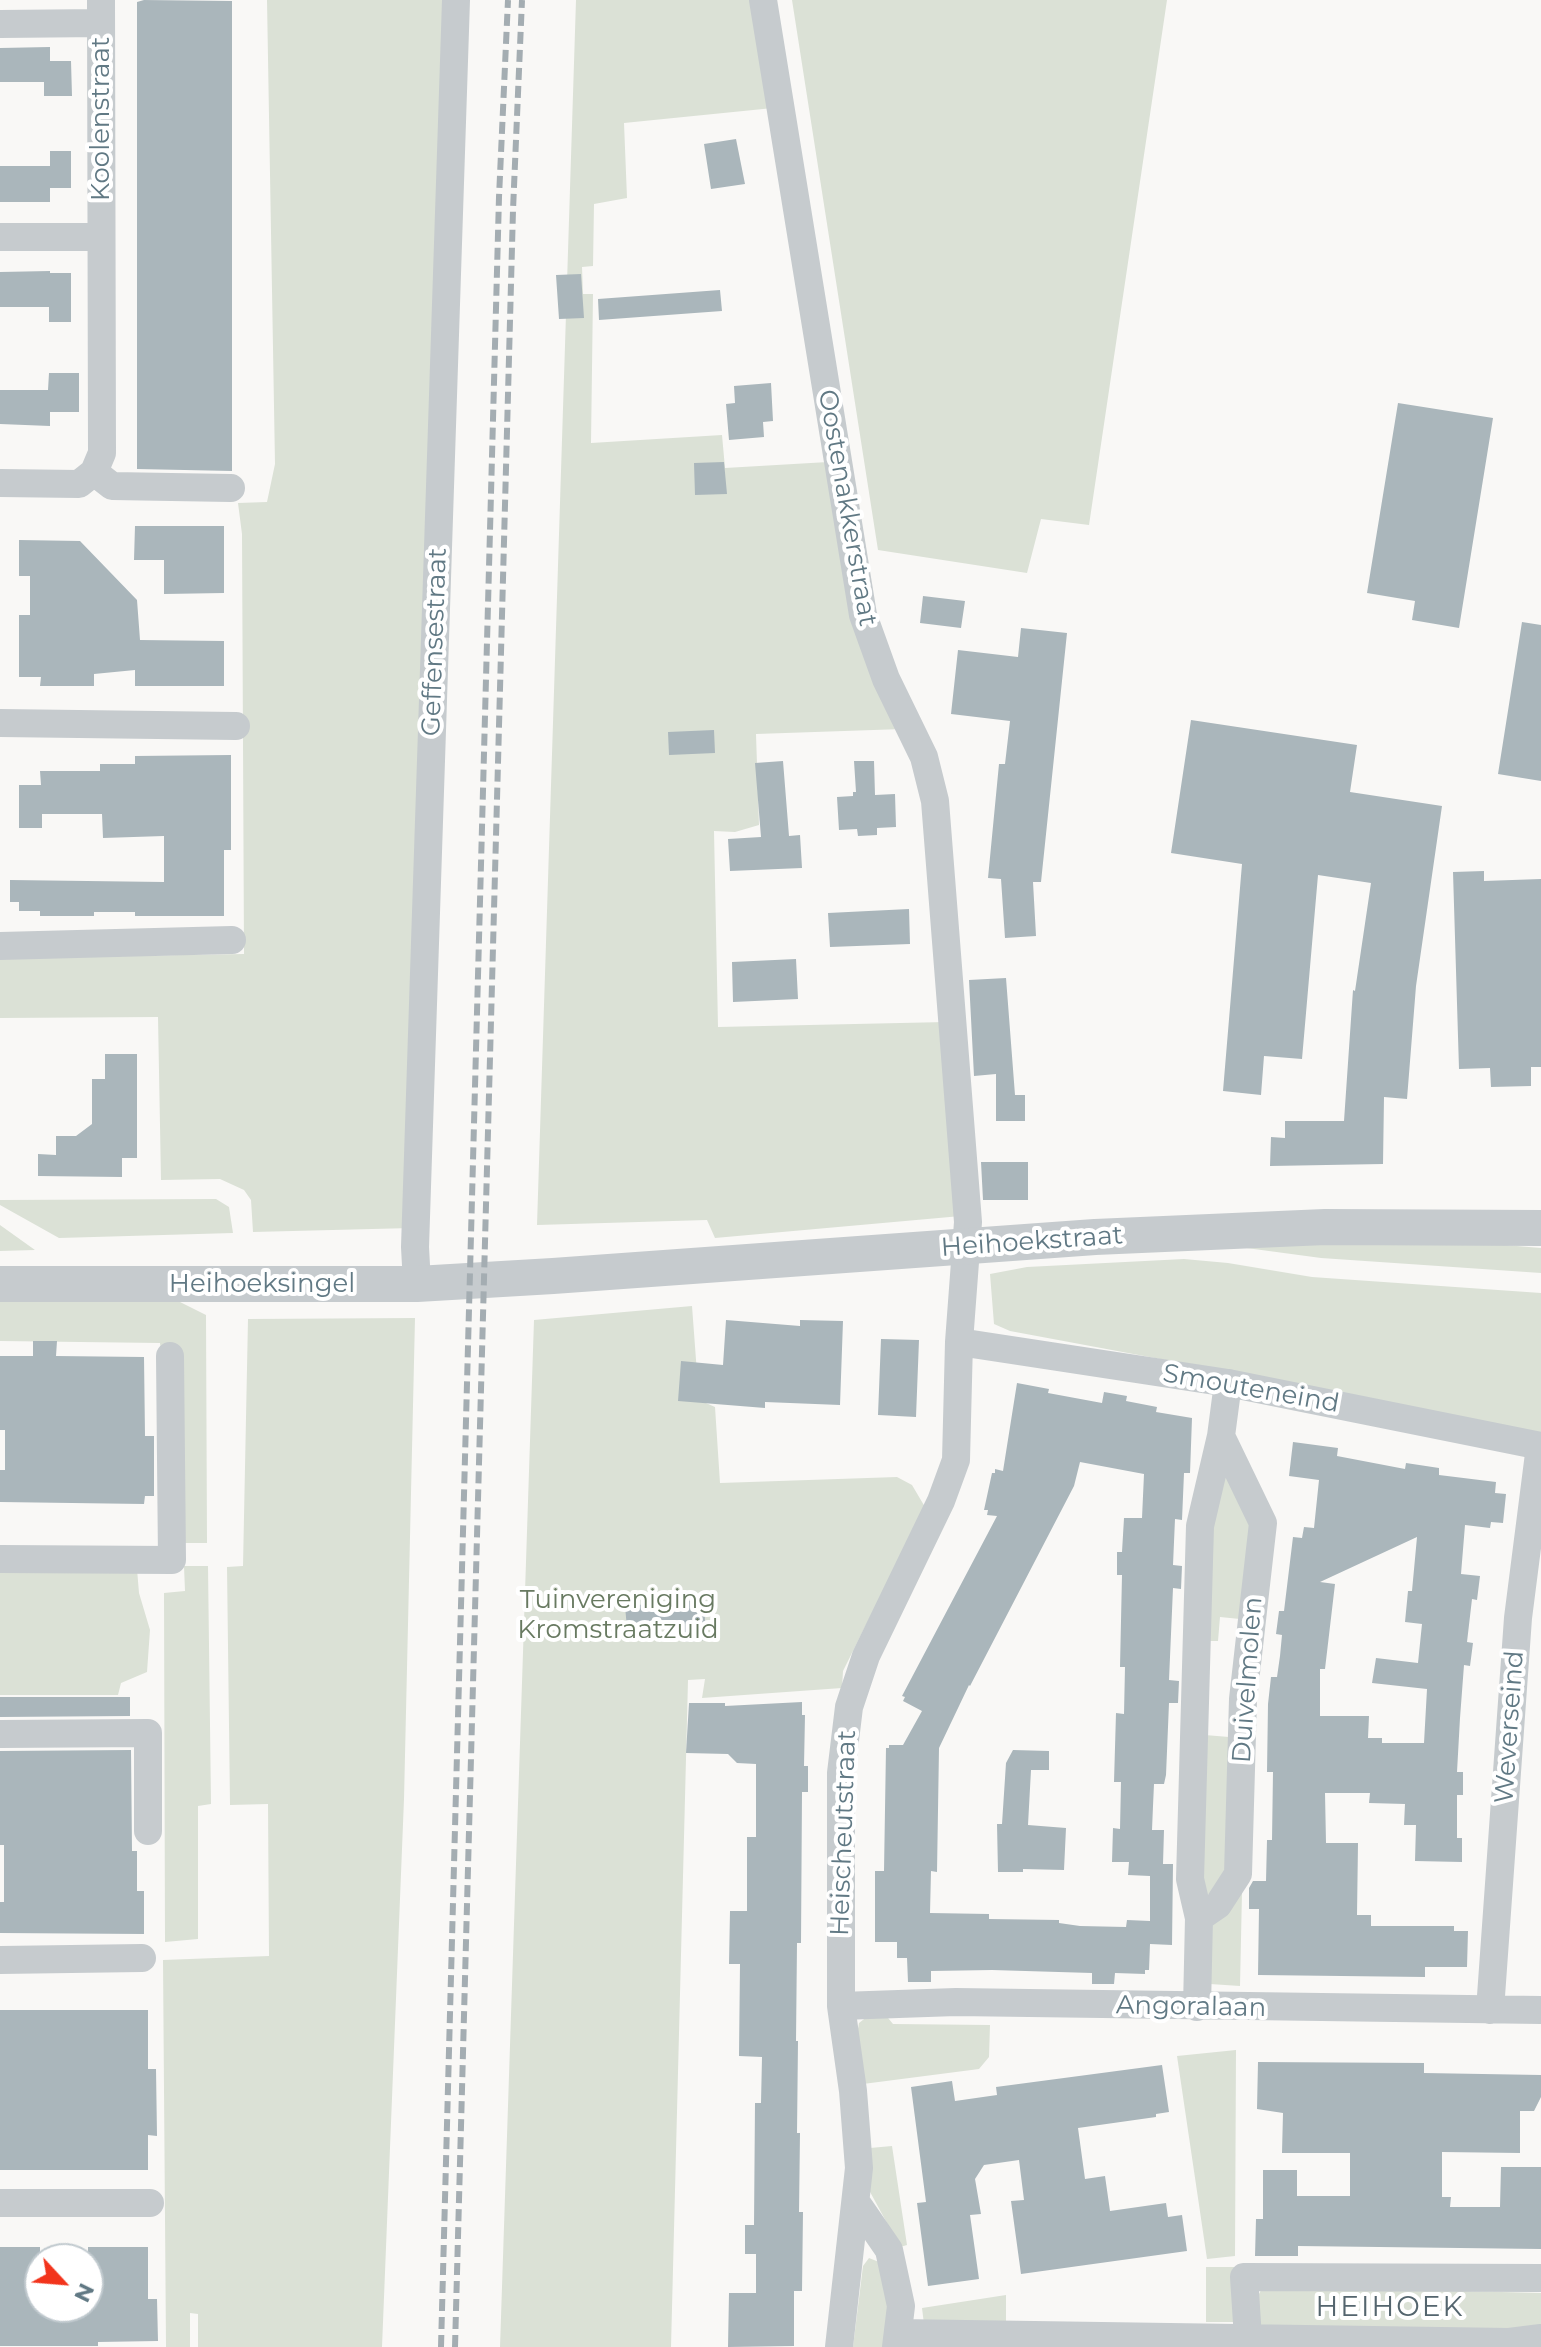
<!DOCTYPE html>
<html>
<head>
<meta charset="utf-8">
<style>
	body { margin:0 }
	#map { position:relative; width:1541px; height:2347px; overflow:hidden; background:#f9f8f6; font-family:Montserrat,sans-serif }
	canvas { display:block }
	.north { position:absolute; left:24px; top:2243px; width:80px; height:80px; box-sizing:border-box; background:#fff; border:2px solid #c0c9ce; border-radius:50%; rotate:116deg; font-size:22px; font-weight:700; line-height:32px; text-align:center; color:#617984 }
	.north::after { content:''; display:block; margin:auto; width:28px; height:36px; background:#f2341c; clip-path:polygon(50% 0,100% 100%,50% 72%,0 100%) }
</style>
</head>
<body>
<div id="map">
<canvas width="1541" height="2347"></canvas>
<div class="north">N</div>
</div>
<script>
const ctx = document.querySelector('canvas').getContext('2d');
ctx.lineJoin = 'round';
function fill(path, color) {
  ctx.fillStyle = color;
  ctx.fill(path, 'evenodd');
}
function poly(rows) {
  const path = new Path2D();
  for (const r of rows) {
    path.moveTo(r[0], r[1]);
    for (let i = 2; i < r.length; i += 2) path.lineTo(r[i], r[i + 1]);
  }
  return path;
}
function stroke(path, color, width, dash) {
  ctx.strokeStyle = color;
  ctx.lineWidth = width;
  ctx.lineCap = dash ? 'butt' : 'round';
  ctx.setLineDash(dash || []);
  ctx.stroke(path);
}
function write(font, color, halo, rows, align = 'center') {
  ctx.font = font + ' Montserrat,sans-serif';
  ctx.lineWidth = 8;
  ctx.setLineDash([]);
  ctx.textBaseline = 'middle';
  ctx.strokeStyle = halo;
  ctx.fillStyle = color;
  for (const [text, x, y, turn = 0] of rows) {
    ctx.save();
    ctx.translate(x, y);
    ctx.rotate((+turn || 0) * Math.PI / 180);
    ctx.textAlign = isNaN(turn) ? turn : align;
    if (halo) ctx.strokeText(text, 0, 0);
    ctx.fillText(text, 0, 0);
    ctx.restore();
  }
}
fill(poly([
	[267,0,451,0,412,1228,253,1232,251,1200,244,1190,220,1179,161,1180,158,1017,0,1018,0,958,244,954,242,534,238,503,267,502,275,464],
	[576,0,756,0,773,108,624,123,627,198,594,204,593,266,582,267,583,294,593,294,591,443,722,435,725,468,828,462,903,729,756,734,759,825,735,832,714,831,718,1027,946,1022,961,1216,715,1238,707,1220,537,1225],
	[792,0,1167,0,1089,525,1041,519,1027,573,878,550],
	[216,1199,229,1207,233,1233,59,1238,0,1205,0,1200],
	[0,1225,35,1250,0,1251],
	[1334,1231,1541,1248,1541,1273,1321,1258,1187,1240],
	[1184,1259,1228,1263,1312,1277,1541,1293,1541,1439,1262,1378,1010,1331,994,1324,990,1274,1027,1267],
	[0,1300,176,1300,206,1315,207,1543,184,1543,160,1343,0,1341],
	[692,1306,699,1400,715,1407,720,1483,897,1477,912,1485,925,1507,843,1671,842,1688,702,1698,705,1679,688,1680,671,2347,500,2347,534,1320],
	[415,1318,404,1799,382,2347,198,2347,198,2314,190,2313,190,2347,166,2347,163,1960,269,1956,268,1804,230,1805,227,1567,243,1566,248,1319],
	[1222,1477,1228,1477,1251,1528,1240,1619,1220,1617,1218,1641,1207,1641,1210,1526],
	[184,1566,208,1566,211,1804,198,1806,198,1939,165,1942,164,1593,185,1591],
	[0,1569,137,1569,139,1593,150,1630,147,1672,121,1683,118,1695,0,1695],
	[1205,1735,1229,1737,1229,1872,1207,1896,1201,1876],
	[1242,1892,1240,1986,1210,1984,1212,1924],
	[884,2013,893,2024,990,2025,989,2057,979,2069,863,2084,856,2040,859,2023,868,2016],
	[1236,2050,1235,2256,1207,2259,1177,2056],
	[892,2146,907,2245,900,2247,869,2190,870,2148],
	[869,2258,879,2262,889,2311,885,2347,853,2347,863,2266],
	[1206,2267,1234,2267,1235,2322,1206,2322],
	[1263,2286,1541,2293,1541,2326,1510,2329,1254,2328,1257,2298],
	[1006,2295,1006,2326,924,2324,922,2308]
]), '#dbe1d6');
fill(poly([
	[144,0,232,1,232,471,137,469,137,2],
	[50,47,50,61,71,61,72,96,44,96,44,82,0,82,0,48],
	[736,139,745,184,711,189,704,144],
	[50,151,71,151,71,188,50,188,50,202,0,202,0,166,50,166],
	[50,271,50,273,71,273,71,322,49,322,49,307,0,307,0,272],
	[581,274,584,318,559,319,556,275],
	[720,290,722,311,599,320,598,299],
	[49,373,79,373,79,412,50,412,50,426,0,424,0,390,48,390],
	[771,383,773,421,763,422,764,437,729,440,726,404,735,403,734,386],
	[1398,403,1493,418,1459,628,1412,620,1415,601,1367,593],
	[724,462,727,494,695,495,694,463],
	[135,526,224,526,224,593,164,594,164,560,134,560],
	[19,540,80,541,137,600,140,640,224,641,224,686,135,686,135,670,94,674,94,686,40,686,41,677,19,677,19,615,30,615,30,576,19,576],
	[923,596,965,601,961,628,920,623],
	[1522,622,1541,625,1541,781,1498,774],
	[1021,628,1067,633,1041,882,1033,882,1036,936,1005,938,1001,879,988,878,999,764,1005,764,1010,721,951,714,958,650,1018,657],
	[1191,720,1357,745,1350,792,1442,806,1416,986,1407,1099,1384,1097,1383,1164,1270,1166,1271,1137,1285,1138,1285,1121,1344,1121,1353,990,1355,991,1371,883,1318,875,1302,1059,1264,1056,1261,1095,1223,1091,1242,864,1171,853],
	[714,730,715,753,669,755,668,732],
	[231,755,231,850,224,850,224,916,135,916,135,912,94,912,94,916,40,916,40,911,19,911,19,902,10,902,10,880,164,882,164,836,103,838,102,814,42,814,42,828,19,828,19,785,41,785,40,771,100,771,100,764,135,764,135,756],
	[783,761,789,836,800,835,802,868,730,871,728,839,761,837,755,763],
	[854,761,874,761,875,795,895,794,896,827,877,828,877,835,858,836,857,829,839,830,837,797,853,796,853,792,856,792],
	[1484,871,1484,881,1541,879,1541,1067,1531,1067,1531,1086,1491,1087,1490,1068,1459,1069,1453,872],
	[909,909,910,944,830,947,828,913],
	[796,959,798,999,733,1002,732,962],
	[1006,978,1015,1095,1025,1095,1025,1121,996,1121,996,1074,974,1076,969,980],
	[105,1054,137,1054,137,1158,122,1158,122,1177,38,1176,38,1154,56,1155,56,1136,76,1136,92,1124,92,1079,105,1079],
	[981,1162,1028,1162,1028,1200,983,1200],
	[726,1320,800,1326,800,1320,843,1321,840,1405,765,1402,765,1408,678,1401,681,1361,723,1365],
	[881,1339,919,1340,916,1417,878,1415],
	[33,1341,57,1341,56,1356,144,1357,145,1436,154,1436,154,1496,145,1496,144,1504,0,1502,0,1470,5,1470,5,1430,0,1430,0,1356,33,1356],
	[1017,1383,1049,1389,1048,1393,1102,1403,1104,1392,1127,1396,1126,1401,1157,1407,1156,1412,1192,1418,1190,1473,1184,1473,1182,1520,1175,1519,1173,1565,1182,1566,1181,1589,1173,1588,1169,1680,1179,1681,1178,1703,1169,1703,1166,1775,1164,1784,1154,1784,1153,1806,1152,1830,1164,1830,1163,1864,1173,1864,1172,1945,1150,1944,1149,1970,1145,1970,1145,1974,1115,1973,1114,1984,1092,1984,1092,1973,992,1970,931,1971,931,1982,908,1982,907,1958,897,1958,897,1942,875,1942,875,1871,884,1871,886,1748,889,1748,889,1745,903,1745,922,1711,903,1701,905,1697,902,1696,997,1516,987,1515,988,1510,984,1510,992,1473,995,1473,995,1469,1003,1471],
	[1080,1462,1144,1474,1142,1518,1124,1518,1122,1552,1117,1552,1117,1575,1122,1575,1120,1667,1125,1667,1124,1714,1116,1713,1114,1782,1121,1782,1120,1829,1113,1828,1112,1862,1129,1862,1128,1875,1150,1876,1150,1921,1127,1920,1126,1927,1080,1926,1059,1923,1059,1920,989,1919,989,1914,930,1913,931,1871,937,1872,939,1748,969,1685,970,1686,1074,1486],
	[1293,1442,1338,1448,1337,1456,1405,1469,1406,1463,1439,1468,1439,1475,1496,1482,1495,1493,1506,1494,1503,1523,1491,1522,1490,1528,1465,1525,1461,1574,1480,1576,1477,1600,1472,1599,1467,1642,1473,1643,1470,1666,1464,1665,1460,1718,1457,1772,1463,1772,1463,1795,1457,1795,1457,1838,1462,1838,1462,1862,1415,1861,1416,1825,1404,1825,1405,1804,1369,1803,1370,1793,1325,1793,1326,1843,1358,1843,1357,1915,1371,1915,1371,1926,1454,1926,1454,1931,1468,1931,1467,1967,1425,1967,1425,1977,1258,1975,1259,1909,1249,1909,1249,1888,1253,1881,1266,1881,1267,1840,1272,1840,1273,1772,1267,1772,1268,1704,1271,1677,1277,1677,1280,1656,1282,1635,1276,1634,1279,1611,1284,1611,1293,1537,1302,1538,1304,1527,1314,1528,1319,1480,1289,1476],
	[1417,1537,1412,1591,1408,1591,1405,1622,1422,1624,1418,1663,1376,1658,1372,1683,1427,1689,1424,1743,1382,1743,1382,1738,1368,1738,1369,1716,1320,1716,1320,1669,1325,1669,1335,1584,1320,1582],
	[683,1601,704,1601,706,1640,685,1642,684,1624,627,1628,625,1606],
	[0,1697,130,1697,130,1716,0,1717],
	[802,1702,802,1715,805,1715,804,1766,808,1766,808,1792,802,1792,801,1943,797,1943,796,2041,798,2041,797,2133,800,2133,799,2212,803,2212,802,2291,794,2291,794,2346,728,2347,729,2293,756,2293,756,2254,745,2254,745,2225,754,2225,755,2103,761,2103,762,2057,739,2056,740,1964,729,1964,730,1911,747,1911,747,1837,756,1837,756,1764,737,1763,728,1754,686,1753,689,1703,725,1703,725,1706],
	[131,1750,132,1851,137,1851,137,1891,144,1891,144,1934,0,1933,0,1902,4,1902,4,1845,0,1845,0,1751],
	[1013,1750,1049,1751,1049,1770,1031,1770,1028,1825,1066,1828,1064,1870,1023,1869,1023,1872,998,1872,997,1824,1002,1824,1006,1763],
	[0,2010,148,2010,148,2069,156,2069,157,2136,148,2135,148,2170,0,2170],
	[1258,2062,1424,2063,1424,2073,1541,2075,1541,2097,1534,2111,1520,2111,1520,2153,1442,2152,1442,2197,1451,2197,1450,2207,1500,2207,1501,2167,1541,2167,1541,2249,1298,2246,1298,2256,1255,2256,1256,2219,1263,2219,1263,2170,1297,2170,1297,2196,1350,2196,1350,2153,1282,2153,1283,2113,1257,2109],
	[1162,2065,1169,2112,1156,2114,1156,2117,1078,2128,1085,2179,1105,2176,1110,2211,1166,2203,1168,2217,1182,2215,1187,2251,1021,2274,1011,2201,1024,2200,1019,2160,984,2165,975,2179,981,2214,970,2215,979,2279,928,2286,917,2203,926,2202,911,2087,952,2081,955,2101,997,2095,996,2087],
	[0,2247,40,2247,40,2308,88,2309,88,2247,148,2247,148,2299,157,2299,158,2341,98,2342,98,2346,0,2346]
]), '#aab6bb');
stroke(poly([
	[763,0,863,615,886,679,924,757,935,801,968,1222,959,1342,956,1460,941,1501,866,1656,849,1707,841,1773,841,2006,853,2091,859,2168,839,2347],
	[0,24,101,23],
	[0,237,101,237],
	[94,472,102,453,101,0],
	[0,483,79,484,94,472,112,486,231,488],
	[0,723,236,726],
	[0,946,232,940],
	[417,1284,415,1247,456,0],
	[959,1342,1228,1383,1541,1446],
	[0,1559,172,1560,170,1356],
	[0,1734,148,1733,148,1831],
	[1199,1918,1218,1905,1238,1874,1243,1699,1263,1523,1221,1436],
	[0,1960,142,1958],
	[841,2006,956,2002,1541,2010],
	[1197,2007,1199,1918,1190,1879,1200,1526,1221,1436,1228,1383],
	[1490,2010,1518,1618,1540,1446],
	[856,2202,889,2250,901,2306,896,2347],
	[0,2203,150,2203],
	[898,2333,1509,2342,1541,2338],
	[1248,2338,1244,2277,1541,2278]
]), '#c6cbce', 28);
stroke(poly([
	[0,1284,417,1284,553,1276,1095,1237,1325,1227,1541,1228]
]), '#c6cbce', 36);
stroke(poly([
	[441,2347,499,197,508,0],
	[455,2347,513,210,522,0]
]), '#a4adb2', 6, [12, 6]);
write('26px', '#617984', '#fff', [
	["Koolenstraat",101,119,-90],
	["Oostenakkerstraat",847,508,80],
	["Geffensestraat",435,642,-88],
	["Heihoekstraat",1032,1242,-4],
	["Heihoeksingel",262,1284],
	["Smouteneind",1251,1389,10],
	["Duivelmolen",1248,1680,-86],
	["Weverseind",1510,1727,-86],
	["Heischeutstraat",844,1833,-88],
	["Angoralaan",1191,2007,1]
]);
write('26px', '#687a61', '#fff', [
	["Tuinvereniging",618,1600],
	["Kromstraatzuid",618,1630]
]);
ctx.letterSpacing = '2px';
write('28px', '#54656e', '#fff', [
	["HEIHOEK",1390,2308]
]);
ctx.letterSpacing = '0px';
</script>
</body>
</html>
